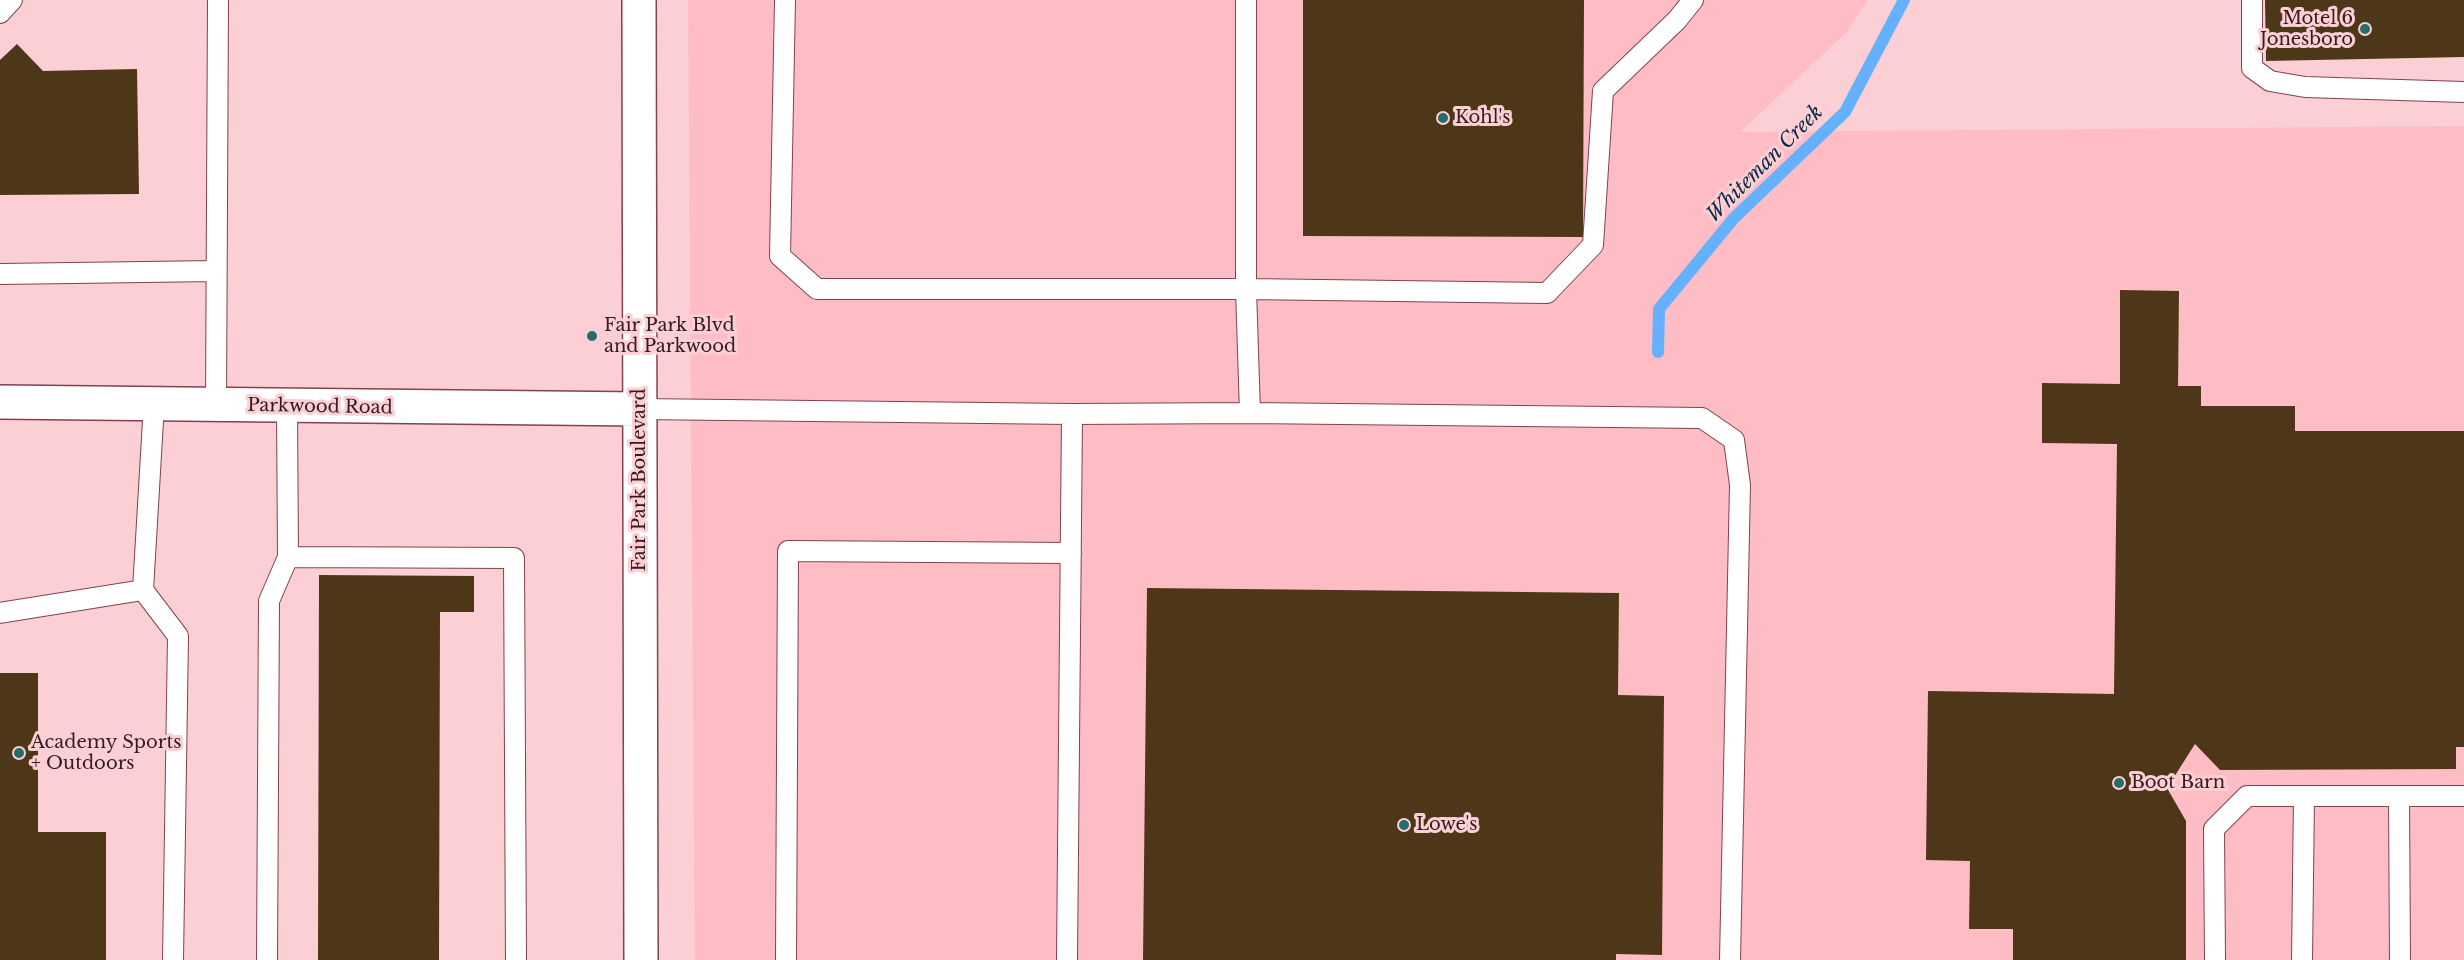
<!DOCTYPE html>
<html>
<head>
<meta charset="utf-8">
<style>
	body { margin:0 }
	canvas { display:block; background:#fbcfd4 }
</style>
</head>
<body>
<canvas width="2464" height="960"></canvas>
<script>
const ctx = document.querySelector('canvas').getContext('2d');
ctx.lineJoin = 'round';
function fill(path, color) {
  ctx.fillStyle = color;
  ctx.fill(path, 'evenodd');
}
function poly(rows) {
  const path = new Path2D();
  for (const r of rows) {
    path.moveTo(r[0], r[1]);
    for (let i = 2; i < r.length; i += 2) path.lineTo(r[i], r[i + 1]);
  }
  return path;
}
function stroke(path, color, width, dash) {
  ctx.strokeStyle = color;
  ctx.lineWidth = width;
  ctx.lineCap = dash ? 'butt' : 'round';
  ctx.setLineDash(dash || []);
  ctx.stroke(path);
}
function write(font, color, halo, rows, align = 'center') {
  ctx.font = font + ' "Libre Baskerville",serif';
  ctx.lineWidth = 6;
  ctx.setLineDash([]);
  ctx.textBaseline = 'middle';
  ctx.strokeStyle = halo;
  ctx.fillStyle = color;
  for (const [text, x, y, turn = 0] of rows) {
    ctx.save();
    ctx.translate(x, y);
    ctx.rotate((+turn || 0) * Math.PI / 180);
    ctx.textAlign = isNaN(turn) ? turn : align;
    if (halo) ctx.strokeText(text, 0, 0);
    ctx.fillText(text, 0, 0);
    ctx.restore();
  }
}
fill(poly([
	[688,0,1867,0,1848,31,1740,132,2464,126,2464,960,695,960]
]), '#febcc4');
stroke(poly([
	[1658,352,1659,309,1734,218,1845,112,1904,0]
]), '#64b1ff', 12);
fill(poly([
	[1303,0,1584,0,1583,237,1303,236],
	[2265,0,2464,0,2464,57,2266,61],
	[17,44,43,71,137,69,139,194,0,195,0,60],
	[2120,290,2179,291,2178,386,2201,386,2201,406,2295,406,2295,431,2464,431,2464,747,2456,747,2456,769,2220,770,2195,744,2167,788,2186,821,2186,960,2013,960,2013,929,1969,929,1970,861,1926,860,1928,691,2114,694,2117,444,2042,443,2042,383,2120,384],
	[319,575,474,576,474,612,440,612,439,960,318,960],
	[1147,588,1619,593,1618,695,1664,696,1662,955,1616,954,1616,960,1143,960],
	[0,673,38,673,38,832,106,832,106,960,0,960]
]), '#4e3619');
const service = poly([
	[785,0,780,256,817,289,1246,289,1246,0],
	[2252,0,2252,68,2270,81,2305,87,2464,92],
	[0,13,12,0],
	[0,274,216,271],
	[154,404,143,590,178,636,173,960],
	[216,405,218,0],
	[287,407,288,557,514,558,516,960],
	[640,409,1072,414,1067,960],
	[1250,413,1702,418,1734,440,1740,485,1730,960],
	[1072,414,1250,413,1246,289,1547,293,1593,245,1603,91,1677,20,1693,0],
	[0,613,143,590],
	[2399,796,2400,960],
	[267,960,269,601,288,557],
	[786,960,788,551,1071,553],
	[2215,960,2214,829,2247,796,2464,796],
	[2302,960,2304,796]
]);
const minor = poly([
	[639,0,641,960],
	[0,402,640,409]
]);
stroke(service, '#81434d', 22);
stroke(minor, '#81434d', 36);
stroke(service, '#fff', 20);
stroke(minor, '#fff', 33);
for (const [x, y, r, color] of [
	[2365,29,6,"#236e6a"],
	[1443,118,6,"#236e6a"],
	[592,336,6,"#236e6a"],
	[19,753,6,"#236e6a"],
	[2119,783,6,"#236e6a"],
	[1404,825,6,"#236e6a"]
]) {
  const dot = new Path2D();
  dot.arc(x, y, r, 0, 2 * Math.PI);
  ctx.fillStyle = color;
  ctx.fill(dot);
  stroke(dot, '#fbcfd4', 2);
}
write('18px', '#351a1e', '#fbcfd4', [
	["Motel 6",2353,19,"right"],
	["Jonesboro",2353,40,"right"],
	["Kohl's",1455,118],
	["Fair Park Blvd",604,326],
	["and Parkwood",604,347],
	["Academy Sports",31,743],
	["+ Outdoors",31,764],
	["Boot Barn",2131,783],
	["Lowe's",1416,825]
], 'left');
write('18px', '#351a1e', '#fbcfd4', [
	["Parkwood Road",320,407,1],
	["Fair Park Boulevard",640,480,-90]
]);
write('italic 20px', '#0a2a48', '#fbcfd4', [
	["Whiteman Creek",1765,164,-45]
]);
</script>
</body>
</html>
